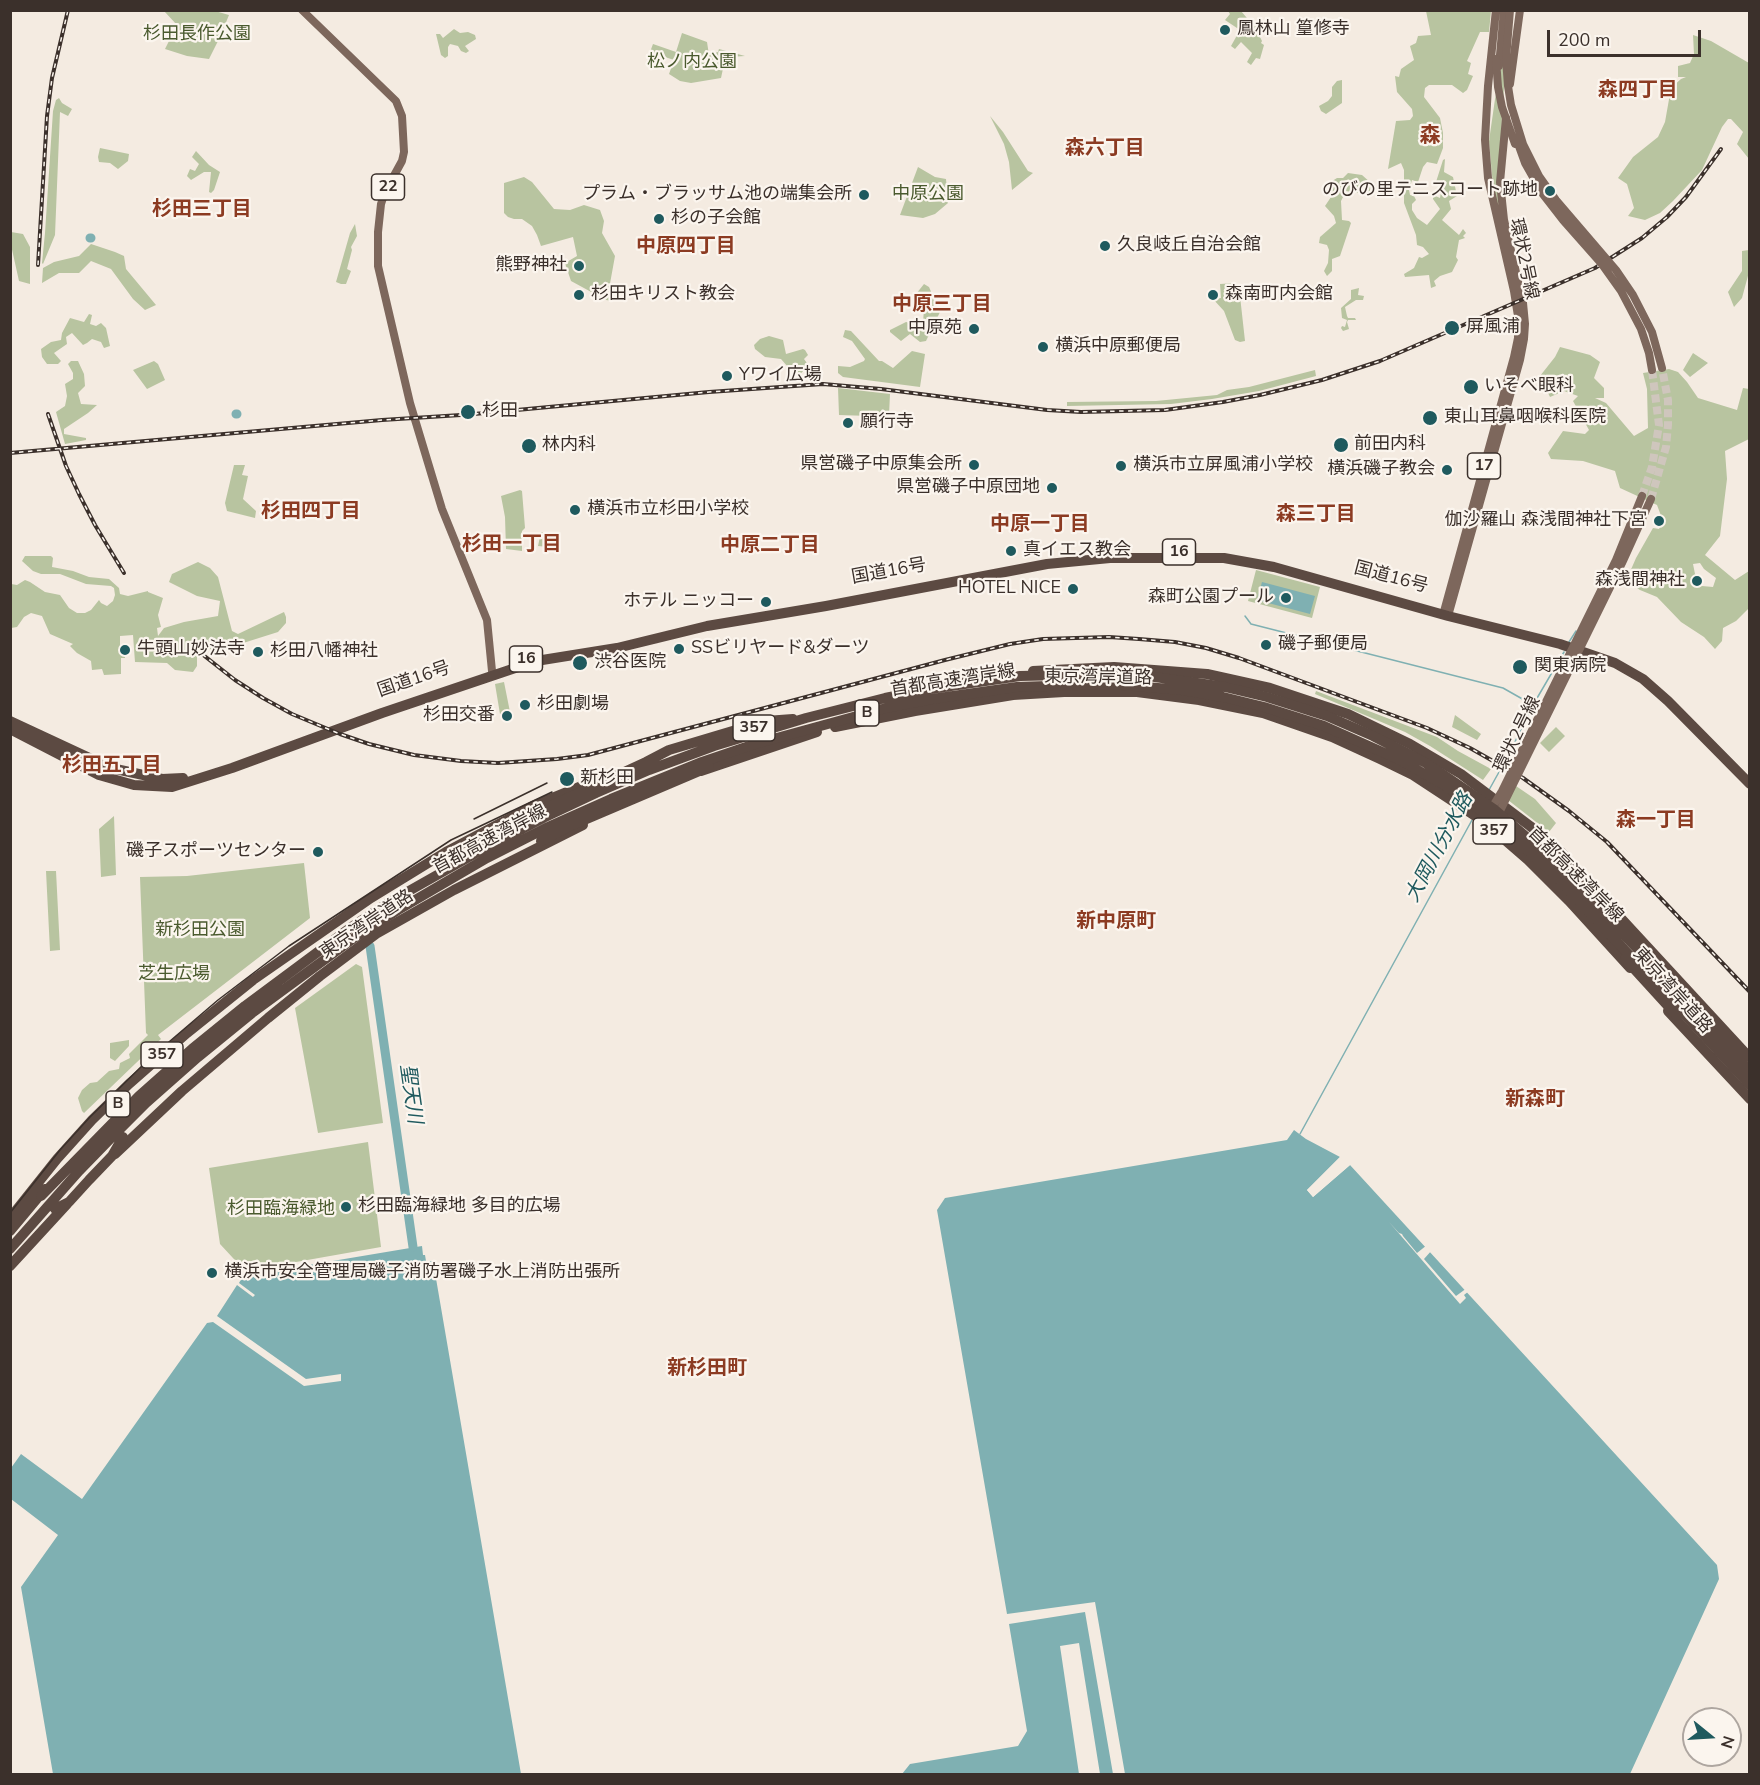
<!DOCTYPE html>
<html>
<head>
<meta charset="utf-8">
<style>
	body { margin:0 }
	#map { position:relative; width:1760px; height:1785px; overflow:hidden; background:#f4ebe1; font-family:"Nunito Sans",sans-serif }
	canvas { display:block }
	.frame { position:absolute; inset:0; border:12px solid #3b302b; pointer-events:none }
	.north { position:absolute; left:1682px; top:1707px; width:60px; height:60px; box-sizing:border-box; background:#fbf5ee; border:2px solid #aea6a0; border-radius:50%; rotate:108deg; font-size:16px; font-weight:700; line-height:24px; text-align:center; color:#3b302b }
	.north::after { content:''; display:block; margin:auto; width:21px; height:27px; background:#1f5a5e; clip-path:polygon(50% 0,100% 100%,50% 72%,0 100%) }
	.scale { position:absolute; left:1547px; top:30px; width:154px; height:27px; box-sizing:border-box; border:3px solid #3b302b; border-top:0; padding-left:8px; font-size:18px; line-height:21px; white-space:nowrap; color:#3b302b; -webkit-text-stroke:4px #fbf5ee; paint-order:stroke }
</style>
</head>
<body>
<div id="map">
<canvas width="1760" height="1785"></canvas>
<div class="frame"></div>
<div class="north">N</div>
<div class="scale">200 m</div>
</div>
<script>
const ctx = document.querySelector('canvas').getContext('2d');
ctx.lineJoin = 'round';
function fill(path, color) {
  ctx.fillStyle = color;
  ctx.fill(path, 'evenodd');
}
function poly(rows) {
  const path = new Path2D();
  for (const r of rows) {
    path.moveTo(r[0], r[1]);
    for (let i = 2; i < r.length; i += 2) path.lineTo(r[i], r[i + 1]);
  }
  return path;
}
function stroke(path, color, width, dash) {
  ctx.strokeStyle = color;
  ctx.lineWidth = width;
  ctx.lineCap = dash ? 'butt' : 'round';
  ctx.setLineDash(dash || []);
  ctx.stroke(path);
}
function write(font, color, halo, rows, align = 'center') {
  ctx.font = font + ' "Nunito Sans","Noto Sans JP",sans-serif';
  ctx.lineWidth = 4.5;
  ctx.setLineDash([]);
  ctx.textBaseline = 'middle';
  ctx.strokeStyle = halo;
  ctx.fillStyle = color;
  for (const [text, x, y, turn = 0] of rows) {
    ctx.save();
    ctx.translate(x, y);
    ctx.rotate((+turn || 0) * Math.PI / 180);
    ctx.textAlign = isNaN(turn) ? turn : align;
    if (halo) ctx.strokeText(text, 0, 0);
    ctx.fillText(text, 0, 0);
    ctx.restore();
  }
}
fill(poly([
	[164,11,215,11,229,15,220,37,209,59,187,56,165,49,177,25],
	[1228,11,1241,11,1252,24,1260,26,1259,35,1262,41,1261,43,1264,45,1260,59,1256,58,1251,65,1247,62,1252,53,1241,42,1235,49,1231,46,1240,30,1225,20,1230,14],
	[1426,11,1491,11,1489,32,1480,32,1467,61,1471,63,1468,74,1473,76,1467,90,1463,93,1452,85,1429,85,1425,88,1424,97,1440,118,1443,133,1443,148,1437,164,1427,162,1423,167,1418,182,1412,180,1409,190,1410,195,1414,196,1416,200,1412,204,1412,210,1417,218,1427,225,1440,209,1433,199,1433,195,1440,198,1441,192,1439,183,1436,182,1443,160,1445,159,1444,172,1453,177,1457,196,1449,201,1451,209,1442,220,1459,235,1463,229,1466,233,1463,236,1465,238,1459,240,1456,257,1458,260,1452,272,1440,276,1434,281,1436,286,1431,288,1429,275,1405,277,1404,274,1414,268,1419,257,1422,258,1429,254,1423,247,1417,245,1416,235,1404,203,1404,170,1401,163,1388,169,1396,121,1410,120,1413,116,1412,109,1397,92,1395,76,1399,77,1401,69,1414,60,1410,46,1416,43,1418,36,1431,35],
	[454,29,460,33,468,32,475,35,476,39,465,46,469,51,466,53,461,51,458,46,450,44,448,47,448,56,445,58,441,55,436,34,440,34,443,38],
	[682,33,707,42,709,55,718,52,719,49,745,56,729,57,724,64,721,78,691,83,680,81,669,74,674,60,650,52,653,44,676,52],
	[1693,35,1711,41,1749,63,1749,159,1737,144,1743,132,1731,119,1728,119,1722,127,1702,170,1673,201,1660,213,1645,220,1628,216,1634,208,1627,184,1618,178,1633,157,1658,137,1665,122,1671,88,1681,79,1686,77,1678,77,1678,66,1690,63,1694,54],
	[1505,49,1507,50,1502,114,1500,213,1493,186,1489,141,1495,99],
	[1342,80,1342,103,1326,114,1321,111,1319,106,1328,101,1332,96,1332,87,1337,81],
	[59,98,62,103,72,109,68,116,60,112,55,235,43,264,42,263,45,233,53,111,56,100],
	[990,116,1003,132,1028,171,1033,173,1012,190,1009,162,1004,144],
	[100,148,129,154,128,161,118,169,110,163,99,162,98,157],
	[196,151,209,165,220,172,214,190,211,193,209,192,211,172,204,172,191,180,187,176,190,169,195,171,199,164,192,157],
	[918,167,935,177,946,179,948,203,935,214,923,218,900,215],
	[1348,173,1362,175,1371,183,1370,192,1365,194,1346,191,1341,201,1342,220,1349,221,1351,223,1340,256,1332,259,1332,271,1327,276,1324,271,1328,263,1329,250,1327,245,1319,243,1320,237,1336,223,1334,216,1325,206,1331,197,1326,189,1329,183,1337,178,1343,178],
	[524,177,532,182,554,209,570,210,584,205,600,210,604,221,602,233,615,256,609,289,615,297,613,301,606,300,571,281,565,263,577,256,573,237,541,246,537,235,532,226,522,219,514,219,508,217,504,213,504,183],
	[355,224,357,236,351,247,352,250,347,269,351,271,346,284,341,284,336,282,350,233],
	[11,232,23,234,30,247,30,284,19,281,11,245],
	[91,244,115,252,124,256,126,269,156,305,145,310,133,299,111,269,91,261,79,273,59,273,42,283,43,268,54,262,79,256],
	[1749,250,1749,272,1742,298,1734,307,1728,292,1742,271,1742,251],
	[1236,283,1237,287,1239,287,1245,341,1240,342,1235,340,1224,311,1213,299,1221,298,1220,284],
	[924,284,929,287,940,312,926,341,920,342,910,334,901,341,890,332,890,330,906,322,923,326,924,305,916,294],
	[1359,288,1358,295,1364,296,1363,300,1356,300,1345,307,1347,316,1348,318,1355,318,1356,320,1348,320,1347,322,1349,329,1343,331,1341,328,1342,326,1345,327,1347,320,1342,318,1341,308,1351,299,1351,290],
	[89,314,92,315,90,324,96,326,101,323,106,328,110,346,104,348,101,342,92,339,87,343,83,345,72,333,66,337,67,344,54,353,61,361,58,364,47,364,42,357,41,349,51,342,61,340,62,333,70,318,84,322],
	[845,330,851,331,879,361,882,361,893,368,912,351,925,354,920,387,843,377,838,373,838,366,850,367,864,361,865,359,852,341,843,337],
	[769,336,783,340,786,354,803,349,805,350,808,355,804,359,809,366,800,374,794,374,781,359,765,357,755,349,754,345,760,339],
	[1560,347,1590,355,1600,362,1594,378,1604,388,1604,398,1595,398,1606,403,1634,436,1648,428,1647,389,1643,373,1669,369,1678,372,1687,382,1698,398,1737,410,1743,388,1749,389,1749,439,1725,451,1727,479,1720,536,1705,555,1735,580,1749,571,1749,608,1736,621,1723,628,1722,641,1715,649,1704,637,1681,622,1657,597,1640,590,1626,581,1636,558,1653,528,1659,529,1663,521,1657,505,1620,488,1615,471,1583,461,1551,459,1548,453,1563,431,1585,434,1589,430,1573,401,1578,396,1564,391,1550,397,1540,376,1555,357],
	[1700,563,1704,569,1716,578,1713,587,1702,586,1695,574,1693,564],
	[1693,353,1708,363,1690,377,1683,370],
	[71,361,78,361,84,374,85,386,78,393,81,404,97,405,88,413,64,429,64,434,86,438,86,440,65,444,56,412,65,406,67,396,65,384,73,379,73,373,68,364],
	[154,361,158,364,165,380,147,389,133,370],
	[1315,370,1316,376,1259,391,1212,399,1171,404,1067,406,1067,402,1156,401,1217,395,1227,390,1249,387],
	[838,388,890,394,889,415,871,417,870,416,839,415],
	[234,465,245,465,242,475,248,476,243,499,256,511,255,518,227,511,225,503],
	[520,490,522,491,525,528,522,531,522,551,506,549,505,517,501,496],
	[541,532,557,534,558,548,538,546],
	[25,556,51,556,53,558,52,567,73,571,89,577,109,579,119,588,120,594,128,596,148,591,148,592,163,598,158,615,161,627,157,628,158,636,164,628,184,622,218,616,220,601,197,596,169,582,172,574,198,562,210,568,218,577,232,631,238,634,284,612,286,617,286,623,278,632,221,650,214,651,205,647,196,639,187,645,197,657,197,666,193,672,175,670,167,663,135,662,133,635,120,636,120,653,125,653,125,658,121,658,121,674,104,675,102,669,92,670,91,661,77,653,70,646,73,644,50,634,42,616,31,613,24,617,17,627,11,628,11,584,17,585,25,580,30,582,45,592,60,595,69,608,77,613,85,613,91,610,99,600,101,603,107,606,113,601,115,595,114,588,111,586,86,584,60,574,41,574,33,571,22,561],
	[1256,570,1320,587,1312,618,1248,601],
	[504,682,510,712,500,714,495,684],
	[1316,691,1437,737,1458,751,1491,769,1483,780,1430,746,1405,732,1315,694],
	[1455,715,1481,734,1477,740,1452,727],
	[1556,727,1565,736,1549,752,1540,743],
	[1516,786,1535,799,1556,823,1549,832,1508,800],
	[114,816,116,875,101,877,99,829],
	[304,863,310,918,158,1035,161,1039,84,1113,82,1111,78,1098,82,1090,90,1083,97,1082,109,1071,119,1069,120,1063,130,1058,129,1054,148,1035,146,1033,140,877,187,876],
	[46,871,56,871,60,950,50,951],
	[356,964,362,967,383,1123,318,1133,295,1008],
	[129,1040,129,1046,115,1061,110,1058,110,1043],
	[368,1142,381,1247,245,1271,220,1244,209,1168]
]), '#b8c4a0');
fill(poly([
	[1262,582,1315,596,1310,614,1257,600],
	[1294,1130,1306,1139,1340,1157,1307,1190,1313,1197,1350,1165,1717,1565,1719,1579,1630,1774,1125,1774,1095,1602,1007,1614,937,1210,945,1198,1287,1140],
	[422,1246,423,1255,425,1255,426,1261,433,1261,521,1774,53,1774,21,1587,58,1535,11,1499,11,1468,21,1454,82,1499,207,1323,213,1322,304,1386,341,1381,341,1374,306,1379,217,1316,237,1285,253,1297,255,1295,239,1283,243,1276],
	[1085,1612,1113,1774,1100,1774,1079,1643,1060,1646,1079,1774,902,1774,910,1764,1018,1746,1027,1731,1009,1624]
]), '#7fb0b2');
fill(poly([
	[1340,1157,1343,1159,1311,1190,1313,1193,1348,1163,1350,1165,1313,1197,1307,1190],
	[1389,1222,1399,1233,1402,1234,1409,1228,1402,1234,1403,1236,1417,1253,1427,1245,1432,1250,1424,1259,1456,1296,1467,1288,1469,1291,1464,1295,1466,1298,1460,1304]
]), '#f4ebe1');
stroke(poly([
	[1245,616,1251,624,1503,688,1533,705],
	[1569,642,1576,631],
	[1489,790,1509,754,1533,705,1564,652],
	[1300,1134,1472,820]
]), '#7fb0b2', 1.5);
stroke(poly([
	[90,238,91,238],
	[236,414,237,414],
	[370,946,413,1247]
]), '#7fb0b2', 9);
stroke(poly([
	[1642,496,1652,467,1659,425,1652,370],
	[1651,499,1666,447,1668,425,1668,400,1662,368]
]), '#cfc6bd', 8, [8, 4]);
stroke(poly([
	[302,10,396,101,402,116,404,152,402,161,385,192,381,204,378,232,378,266,410,403,432,476,442,509,487,620,492,671],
	[1499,66,1504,10],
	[1510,84,1520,10],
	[1443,615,1514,357,1518,338,1518,316,1514,291,1488,178,1485,140,1488,86,1496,10],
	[1448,616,1520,360,1524,339,1525,324,1523,303,1504,220,1500,182,1506,118]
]), '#7d675c', 8);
stroke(poly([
	[1033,671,1114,667,1207,674,1270,688,1348,714,1410,744,1461,774,1530,826,1557,848,1585,878],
	[967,679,1006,674],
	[10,721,111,768,162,779,183,778],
	[835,727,915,711,1013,695,1064,692,1137,692,1199,700,1263,713,1332,737,1380,759,1413,775,1483,821,1528,860,1569,901,1630,968],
	[10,729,99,775,134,785,172,787,232,768,382,713,536,661,617,648,707,626,826,606,1047,564,1110,558,1224,558,1274,567,1448,616,1560,644,1615,663,1643,679,1668,701,1750,784],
	[701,771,817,732],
	[1668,1011,1750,1099],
	[115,1154,182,1091,268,1018,320,976,376,934,454,890,583,825],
	[10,1218,57,1159,92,1120,129,1084,187,1033,253,980,371,898,446,852,533,806,611,774],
	[10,1231,45,1189],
	[10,1266,67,1204]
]), '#5c4a42', 10);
stroke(poly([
	[474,819,547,783],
	[10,1213,60,1150,90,1117,149,1059,218,1000,289,946,451,840,552,792]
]), '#3b302b', 1.5);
const rail = poly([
	[38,265,47,116,52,78,68,10],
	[48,414,66,466,79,494,95,525,124,573],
	[474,414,709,392,823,384,881,389,1047,410,1081,412,1165,410,1223,402,1260,395,1322,380,1380,361,1595,268,1642,238,1667,217,1686,197,1721,149],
	[10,453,382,420,461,415],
	[188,643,235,680,263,698,292,714,340,734,369,744,414,755,461,761,498,763,557,759,588,755,945,660,1010,644,1043,639,1109,637,1139,639,1175,642,1206,648,1239,658,1427,728,1470,748,1523,778,1569,811,1607,842,1750,992]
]);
stroke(rail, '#3b302b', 4);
stroke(rail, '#fbf5ee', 1.5, [4.5]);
stroke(poly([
	[1510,10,1506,59,1508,86,1511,105,1523,144,1539,176,1556,200,1616,270,1633,295,1652,332,1662,368],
	[1496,59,1498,87,1502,107,1515,144],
	[1516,138,1525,163,1542,193,1563,220,1601,263,1621,291,1641,329,1649,353,1652,370],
	[1490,811,1502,791,1616,560,1642,496],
	[1497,817,1622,563,1651,499]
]), '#7d675c', 8);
stroke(poly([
	[533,814,646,762,669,750,766,721,793,719],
	[541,841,568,827,709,767],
	[1575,873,1592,887,1748,1056],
	[1625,959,1677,1016],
	[41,1196,139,1096,192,1049,245,1006,350,928,393,900,483,849,543,818,596,793,649,770,714,746,806,718,885,698,930,689,1020,676,1109,674,1148,676,1225,687,1267,697,1327,716,1373,736,1426,763,1495,810,1551,858,1653,965,1750,1071],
	[55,1209,69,1202,89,1180,112,1156,123,1137],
	[10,1249,79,1171,113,1136,146,1103,198,1057,252,1013,354,938,398,910,487,858,548,827,611,799,702,762,755,744,886,708,932,699,1017,687,1109,684,1182,690,1223,697,1264,707,1324,726,1400,760,1444,785,1490,817,1553,873,1750,1085]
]), '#5c4a42', 10);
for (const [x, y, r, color] of [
	[1225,30,6,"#1f5a5e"],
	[1550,191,6,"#1f5a5e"],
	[864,195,6,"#1f5a5e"],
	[659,219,6,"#1f5a5e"],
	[1105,246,6,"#1f5a5e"],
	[579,266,6,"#1f5a5e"],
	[579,295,6,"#1f5a5e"],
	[1213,295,6,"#1f5a5e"],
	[1452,328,8,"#1f5a5e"],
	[974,329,6,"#1f5a5e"],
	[1043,347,6,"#1f5a5e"],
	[727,376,6,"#1f5a5e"],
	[1471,387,8,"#1f5a5e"],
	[468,412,8,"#1f5a5e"],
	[1430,418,8,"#1f5a5e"],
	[848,423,6,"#1f5a5e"],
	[1341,445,8,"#1f5a5e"],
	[529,446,8,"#1f5a5e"],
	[974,465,6,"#1f5a5e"],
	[1121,466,6,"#1f5a5e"],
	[1447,470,6,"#1f5a5e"],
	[1052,488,6,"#1f5a5e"],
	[575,510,6,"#1f5a5e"],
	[1659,521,6,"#1f5a5e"],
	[1011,551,6,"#1f5a5e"],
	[1697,581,6,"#1f5a5e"],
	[1073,589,6,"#1f5a5e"],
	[1286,598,6,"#1f5a5e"],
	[766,602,6,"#1f5a5e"],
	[1266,645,6,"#1f5a5e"],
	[679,649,6,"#1f5a5e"],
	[125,650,6,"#1f5a5e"],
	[258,652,6,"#1f5a5e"],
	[580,663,8,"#1f5a5e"],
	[1520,667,8,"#1f5a5e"],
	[525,705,6,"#1f5a5e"],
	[507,716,6,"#1f5a5e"],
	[567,779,8,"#1f5a5e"],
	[318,852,6,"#1f5a5e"],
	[346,1207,6,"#1f5a5e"],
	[212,1273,6,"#1f5a5e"]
]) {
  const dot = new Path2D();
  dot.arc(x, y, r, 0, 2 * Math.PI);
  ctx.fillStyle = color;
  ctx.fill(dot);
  stroke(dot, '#fbf5ee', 2);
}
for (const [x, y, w] of [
	[388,187,33],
	[1484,466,33],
	[1179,552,33],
	[526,659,33],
	[867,713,24],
	[754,728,42],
	[1494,831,42],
	[162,1055,42],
	[118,1104,24]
]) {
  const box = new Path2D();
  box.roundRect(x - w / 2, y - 13, w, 26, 4.5);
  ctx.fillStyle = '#fbf5ee';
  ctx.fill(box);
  stroke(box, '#3b302b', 1.5);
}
write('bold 16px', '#3b302b', null, [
	["22",388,187],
	["17",1484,466],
	["16",1179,552],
	["16",526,659],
	["B",867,713],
	["357",754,728],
	["357",1494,831],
	["357",162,1055],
	["B",118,1104]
]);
write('18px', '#3b302b', '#fbf5ee', [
	["鳳林山 篁修寺",1237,30],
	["のびの里テニスコート跡地",1538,191,"right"],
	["プラム・ブラッサム池の端集会所",852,195,"right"],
	["杉の子会館",671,219],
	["久良岐丘自治会館",1117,246],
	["熊野神社",567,266,"right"],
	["杉田キリスト教会",591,295],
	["森南町内会館",1225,295],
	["屏風浦",1466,328],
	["中原苑",962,329,"right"],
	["横浜中原郵便局",1055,347],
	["Yワイ広場",739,376],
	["いそべ眼科",1484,387],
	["杉田",482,412],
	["東山耳鼻咽喉科医院",1444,418],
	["願行寺",860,423],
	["前田内科",1354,445],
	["林内科",542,446],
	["県営磯子中原集会所",962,465,"right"],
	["横浜市立屏風浦小学校",1133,466],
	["横浜磯子教会",1435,470,"right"],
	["県営磯子中原団地",1040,488,"right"],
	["横浜市立杉田小学校",587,510],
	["伽沙羅山 森浅間神社下宮",1647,521,"right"],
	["真イエス教会",1023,551],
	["森浅間神社",1685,581,"right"],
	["HOTEL NICE",1061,589,"right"],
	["森町公園プール",1274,598,"right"],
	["ホテル ニッコー",754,602,"right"],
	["磯子郵便局",1278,645],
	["SSビリヤード&ダーツ",691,649],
	["牛頭山妙法寺",137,650],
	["杉田八幡神社",270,652],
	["渋谷医院",594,663],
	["関東病院",1534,667],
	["杉田劇場",537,705],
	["杉田交番",495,716,"right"],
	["新杉田",580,779],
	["磯子スポーツセンター",306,852,"right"],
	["杉田臨海緑地 多目的広場",358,1207],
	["横浜市安全管理局磯子消防署磯子水上消防出張所",224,1273]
], 'left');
write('18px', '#4a5a2e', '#fbf5ee', [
	["杉田長作公園",197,35],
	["松ノ内公園",692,63],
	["中原公園",928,195],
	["新杉田公園",200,931],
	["芝生広場",174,975],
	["杉田臨海緑地",281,1210]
]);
write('18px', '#3b302b', '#fbf5ee', [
	["環状2号線",1523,259,78],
	["国道16号",889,572,-10],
	["国道16号",1391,578,15],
	["東京湾岸道路",1098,678,1],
	["国道16号",414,680,-19],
	["首都高速湾岸線",953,681,-9],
	["環状2号線",1518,735,-64],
	["首都高速湾岸線",490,840,-28],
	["首都高速湾岸線",1575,875,45],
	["東京湾岸道路",367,925,-34],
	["東京湾岸道路",1672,991,48]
]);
write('bold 20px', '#8c3b22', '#fbf5ee', [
	["森四丁目",1638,91],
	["森六丁目",1105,149],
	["杉田三丁目",202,210],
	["中原四丁目",686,247],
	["中原三丁目",942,305],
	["杉田四丁目",311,512],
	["森三丁目",1316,515],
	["中原一丁目",1040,525],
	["杉田一丁目",512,545],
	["中原二丁目",770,546],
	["杉田五丁目",112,766],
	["森一丁目",1656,821],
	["新中原町",1116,922],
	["新森町",1535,1100],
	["新杉田町",707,1369]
]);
write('italic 20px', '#1f5a5e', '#fbf5ee', [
	["大岡川分水路",1440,848,-62],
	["聖天川",410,1094,82]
]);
write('bold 21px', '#8c3b22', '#fbf5ee', [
	["森",1430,137]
]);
</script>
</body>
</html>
